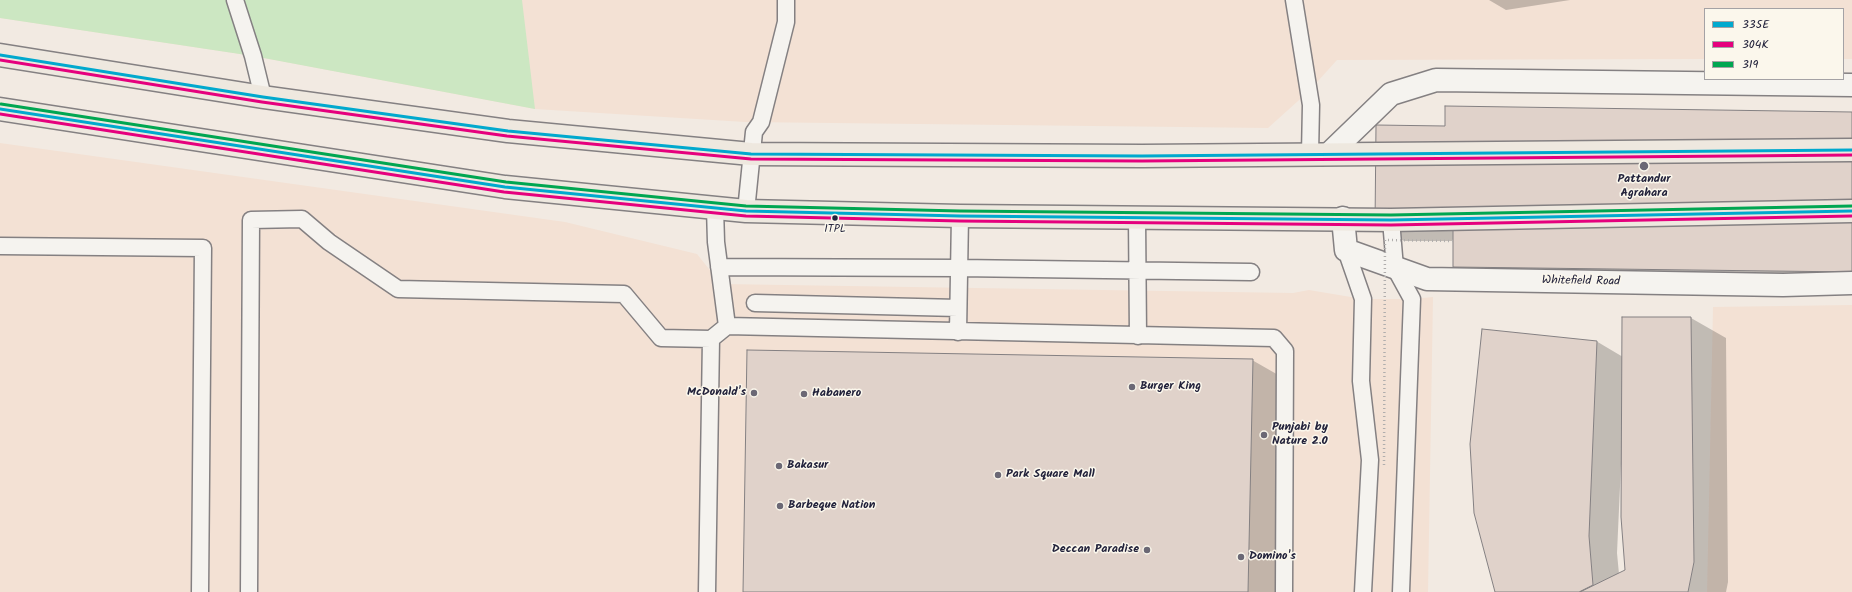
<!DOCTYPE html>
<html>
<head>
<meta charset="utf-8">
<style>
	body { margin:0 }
	#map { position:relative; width:1852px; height:592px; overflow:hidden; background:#f2eae2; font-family:Kalam,sans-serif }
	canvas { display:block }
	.legend { position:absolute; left:1704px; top:8px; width:140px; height:72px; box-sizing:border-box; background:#fbf7ec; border:1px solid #a4a2a5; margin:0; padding:5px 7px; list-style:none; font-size:12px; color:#22223b }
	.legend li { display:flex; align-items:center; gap:8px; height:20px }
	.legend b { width:20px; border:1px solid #a4a2a5 }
</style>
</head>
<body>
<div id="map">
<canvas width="1852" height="592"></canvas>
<ul class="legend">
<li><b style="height:5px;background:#00a9ce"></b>335E</li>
<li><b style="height:5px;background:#e5007d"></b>304K</li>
<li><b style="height:5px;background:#00a651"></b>319</li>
</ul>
</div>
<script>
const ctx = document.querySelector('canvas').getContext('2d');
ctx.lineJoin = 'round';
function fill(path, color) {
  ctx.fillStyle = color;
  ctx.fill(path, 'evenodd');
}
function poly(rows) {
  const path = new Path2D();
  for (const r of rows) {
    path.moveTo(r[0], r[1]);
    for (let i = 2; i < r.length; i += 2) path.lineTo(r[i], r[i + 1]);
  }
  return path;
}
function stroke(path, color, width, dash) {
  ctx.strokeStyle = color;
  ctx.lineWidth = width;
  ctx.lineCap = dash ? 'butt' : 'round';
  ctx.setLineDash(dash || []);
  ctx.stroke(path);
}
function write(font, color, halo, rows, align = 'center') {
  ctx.font = font + ' Kalam,sans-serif';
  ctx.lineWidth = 3;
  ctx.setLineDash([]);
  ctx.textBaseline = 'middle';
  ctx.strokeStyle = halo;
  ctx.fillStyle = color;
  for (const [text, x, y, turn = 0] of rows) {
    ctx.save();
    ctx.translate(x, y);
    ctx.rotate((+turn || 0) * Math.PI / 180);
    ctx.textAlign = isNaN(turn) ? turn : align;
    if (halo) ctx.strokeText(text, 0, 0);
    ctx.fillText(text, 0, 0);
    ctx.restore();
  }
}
fill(poly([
	[0,0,1852,0,1852,59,1843,59,1843,9,1705,9,1705,59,1337,60,1308,92,1268,128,745,122,535,109,253,56,0,18],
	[0,143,565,222,697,254,721,284,1293,293,1309,290,1363,299,1412,299,1433,297,1428,592,0,592],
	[1852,305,1852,592,1707,592,1713,307]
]), '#f3e1d4');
fill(poly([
	[0,0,522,0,535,109,253,56,0,18]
]), '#cce7c2');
fill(poly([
	[1489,0,1570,0,1506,10],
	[1852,113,1852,288,1482,283,1454,266,1454,241,1404,241,1376,224,1446,127],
	[1623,318,1691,318,1726,338,1728,582,1726,592,1496,592,1596,341,1623,357],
	[1621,465,1622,465,1626,570,1619,574,1617,553],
	[1252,360,1287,380,1283,592,744,592]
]), '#0003');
const building = poly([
	[1445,106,1852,112,1852,272,1453,267,1453,226,1375,225,1376,125,1445,126,1445,106],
	[1622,317,1691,317,1694,562,1688,592,1580,592,1625,570,1621,517,1622,317],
	[1482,329,1597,341,1589,536,1593,585,1579,592,1495,592,1474,513,1470,444,1482,329],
	[747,350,1253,359,1248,592,743,592,747,350]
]);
fill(building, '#e0d2ca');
stroke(building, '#848082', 1);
const lane = poly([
	[235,0,253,56,263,97],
	[1294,0,1311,105,1310,154],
	[715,208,716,242,727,326],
	[746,211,754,132,761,122,786,22,786,0],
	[1137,218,1138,336],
	[1391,220,1395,268,1412,299,1401,592],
	[0,246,203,248,200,592],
	[1346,250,1363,299,1361,381,1370,460,1363,592],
	[719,267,959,268,1251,272],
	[755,303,958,308],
	[958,332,960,216],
	[249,592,251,220,302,219,329,242,398,289,624,294,661,338,711,339],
	[707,592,711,339,727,326,1274,338,1285,351,1284,592]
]);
const secondary = poly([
	[1330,153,1391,94,1436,80,1852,85],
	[1343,218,1346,250,1427,279,1783,285,1852,283]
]);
const primary = poly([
	[0,55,263,97,508,131,751,154,1142,156,1852,150],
	[0,109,505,187,746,211,960,216,1391,220,1852,211]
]);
stroke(lane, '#848082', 19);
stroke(secondary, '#848082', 25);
stroke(primary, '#848082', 25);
stroke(lane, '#f5f3ef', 16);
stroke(secondary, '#f5f3ef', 22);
stroke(primary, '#eee8df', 22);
stroke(poly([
	[1384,465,1385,240,1453,241]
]), '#b0aead', 2.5, [1, 3]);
stroke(poly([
	[0,55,263,97,508,131,751,154,1142,156,1852,150],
	[0,109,505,187,746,211,960,216,1391,220,1852,211]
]), '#00a9ce', 3);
stroke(poly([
	[0,60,262,102,507,136,751,159,1142,161,1852,155],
	[0,114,504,192,746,216,960,221,1391,225,1852,216]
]), '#e5007d', 3);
stroke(poly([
	[1,104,506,182,746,206,960,211,1391,215,1852,206]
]), '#00a651', 3);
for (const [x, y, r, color] of [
	[1644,166,5,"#6b6875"],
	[835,218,3.5,"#22223b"],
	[1132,387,4,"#6b6875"],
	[754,393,4,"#6b6875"],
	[804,394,4,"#6b6875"],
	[1264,435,4,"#6b6875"],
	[779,466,4,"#6b6875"],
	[998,475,4,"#6b6875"],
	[780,506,4,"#6b6875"],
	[1147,550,4,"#6b6875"],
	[1241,557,4,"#6b6875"]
]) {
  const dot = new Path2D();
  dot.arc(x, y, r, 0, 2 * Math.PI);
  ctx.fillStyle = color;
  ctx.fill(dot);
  stroke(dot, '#fbf7ec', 1.5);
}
write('11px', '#22223b', '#fbf7ec', [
	["ITPL",835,230]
]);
write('bold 12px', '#22223b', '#fbf7ec', [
	["Pattandur",1644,180,"center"],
	["Agrahara",1644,194,"center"],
	["Burger King",1140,387],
	["McDonald's",746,393,"right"],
	["Habanero",812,394],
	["Punjabi by",1272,428],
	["Nature 2.0",1272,442],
	["Bakasur",787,466],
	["Park Square Mall",1006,475],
	["Barbeque Nation",788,506],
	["Deccan Paradise",1139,550,"right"],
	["Domino's",1249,557]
], 'left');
write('12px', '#22223b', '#fbf7ec', [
	["Whitefield Road",1581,282,1]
]);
</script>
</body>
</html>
